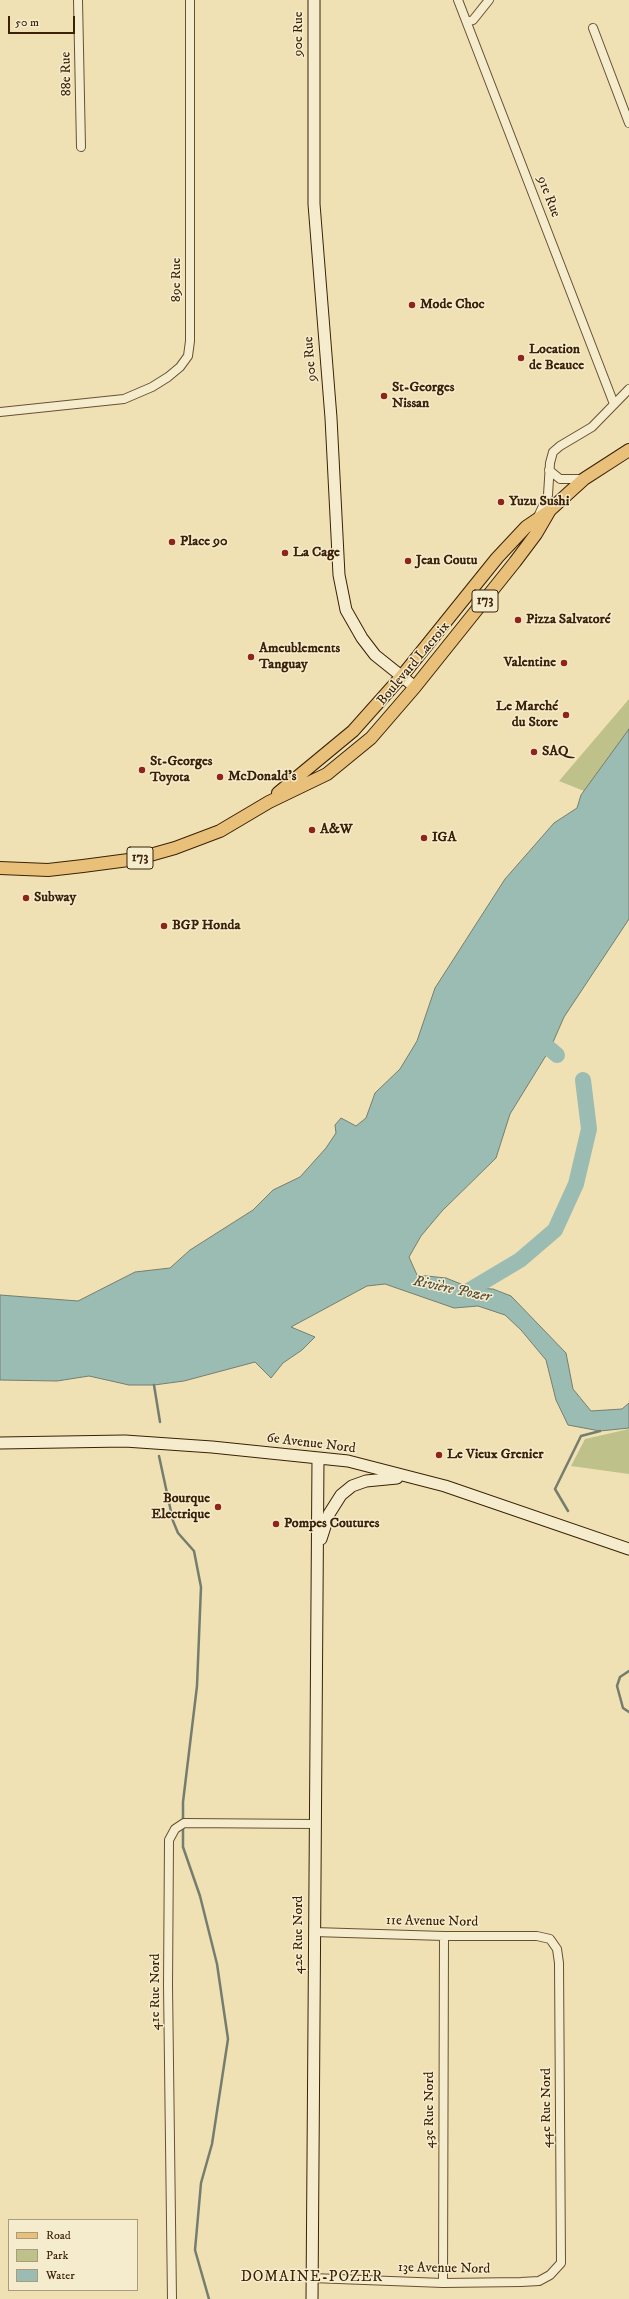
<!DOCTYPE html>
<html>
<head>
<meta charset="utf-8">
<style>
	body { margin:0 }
	#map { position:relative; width:629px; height:2299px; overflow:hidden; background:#efe1b4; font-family:"IM FELL DW Pica",serif }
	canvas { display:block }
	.legend { position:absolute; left:8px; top:2219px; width:130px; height:72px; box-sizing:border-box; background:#f5ecce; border:1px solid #ab9b7e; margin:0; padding:5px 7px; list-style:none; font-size:12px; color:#3b2107 }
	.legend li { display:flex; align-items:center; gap:8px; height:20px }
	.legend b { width:20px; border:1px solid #ab9b7e }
	.scale { position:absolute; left:8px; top:16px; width:67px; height:18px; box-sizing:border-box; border:2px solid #3b2107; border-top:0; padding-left:5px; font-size:12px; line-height:14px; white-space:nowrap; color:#3b2107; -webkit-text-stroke:3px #f5ecce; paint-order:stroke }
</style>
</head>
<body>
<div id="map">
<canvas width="629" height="2299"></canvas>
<ul class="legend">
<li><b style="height:5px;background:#e8c07a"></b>Road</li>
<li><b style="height:11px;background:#bec18a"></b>Park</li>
<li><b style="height:11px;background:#9bbcb3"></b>Water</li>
</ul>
<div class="scale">50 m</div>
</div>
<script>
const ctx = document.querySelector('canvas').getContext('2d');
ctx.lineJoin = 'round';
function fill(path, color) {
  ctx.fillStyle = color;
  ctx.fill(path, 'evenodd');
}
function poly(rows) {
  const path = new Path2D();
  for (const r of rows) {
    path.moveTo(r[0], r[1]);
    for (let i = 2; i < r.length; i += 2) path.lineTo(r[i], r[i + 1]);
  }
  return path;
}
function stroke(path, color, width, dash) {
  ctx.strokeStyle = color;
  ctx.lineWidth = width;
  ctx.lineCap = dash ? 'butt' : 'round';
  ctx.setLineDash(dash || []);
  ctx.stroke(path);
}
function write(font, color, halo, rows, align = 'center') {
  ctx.font = font + ' "IM FELL DW Pica",serif';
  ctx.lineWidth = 3;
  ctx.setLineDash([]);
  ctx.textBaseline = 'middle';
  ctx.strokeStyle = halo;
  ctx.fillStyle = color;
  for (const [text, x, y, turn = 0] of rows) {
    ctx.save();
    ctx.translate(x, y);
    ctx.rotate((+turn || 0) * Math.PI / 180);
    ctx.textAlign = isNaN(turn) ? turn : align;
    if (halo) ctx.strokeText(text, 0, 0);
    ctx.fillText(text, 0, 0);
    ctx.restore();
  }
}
fill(poly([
	[629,699,629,731,584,791,559,781],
	[629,1429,629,1474,571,1466,585,1439]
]), '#bec18a');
const water = poly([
	[629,729,629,919,564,1017,550,1049,510,1114,496,1158,442,1211,421,1236,409,1257,417,1275,446,1278,471,1288,493,1289,511,1296,566,1353,573,1389,591,1411,622,1409,629,1403,629,1428,600,1431,568,1425,556,1400,546,1360,521,1330,505,1315,478,1306,454,1308,385,1284,367,1286,291,1327,315,1337,302,1350,283,1363,271,1378,255,1362,184,1381,154,1385,129,1385,89,1376,57,1381,0,1380,0,1295,78,1301,135,1272,170,1268,190,1250,253,1210,273,1190,300,1177,326,1148,336,1133,335,1125,341,1118,356,1126,366,1118,375,1093,400,1069,417,1041,435,988,505,879,554,823,577,808,581,795,629,729]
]);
fill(water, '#9bbcb3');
stroke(water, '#757e6e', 1);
stroke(poly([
	[154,1385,160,1422],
	[159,1456,173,1521,178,1533,194,1551,201,1587,197,1686,183,1802,183,1821],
	[568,1511,555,1489,581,1436,600,1431],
	[629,1671,620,1677,617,1686,623,1708,629,1712],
	[183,1826,183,1847,200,1896,217,1964,228,2039,212,2144,201,2183,195,2250,209,2299]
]), '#757e6e', 2.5);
stroke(poly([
	[550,1049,557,1055],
	[463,1294,520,1260,555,1230,576,1184,589,1129,583,1080]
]), '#9bbcb3', 16);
const street = poly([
	[78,0,81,147],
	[458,0,614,404],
	[467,22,473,20,489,0],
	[593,28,629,123],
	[0,412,124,399,152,387,168,377,180,367,188,356,190,341,190,0],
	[549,470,560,479,584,479],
	[537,519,548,495,550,463,553,452,560,446,592,427,629,389],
	[312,2278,443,2283,521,2282,539,2281,550,2275,561,2263,559,1963,557,1949,550,1939,537,1936,444,1936,314,1932],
	[443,2283,444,1936],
	[172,2299,168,1985,169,1840,175,1829,184,1823,315,1824]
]);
const secondary = poly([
	[314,0,314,204,331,418,339,575,346,610,362,638,375,655,415,687],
	[0,1443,125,1441,212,1447,348,1461,445,1486,629,1549],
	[321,1539,329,1514,341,1495,352,1486,366,1481,397,1478],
	[312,2299,318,1458]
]);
const primary = poly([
	[278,793,353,731,402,676,497,558,526,527,548,512],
	[0,868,48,870,83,866,136,859,175,848,220,831,269,802,327,774,371,738,415,687,515,562,536,534,550,510,584,479,629,450]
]);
stroke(street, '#685132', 10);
stroke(secondary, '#3b2107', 13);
stroke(primary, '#3b2107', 14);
stroke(street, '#f5ecce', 8);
stroke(secondary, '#f5ecce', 11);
stroke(primary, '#e8c07a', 12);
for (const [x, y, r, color] of [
	[412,305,4,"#8f2418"],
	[521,358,4,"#8f2418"],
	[384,396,4,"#8f2418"],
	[501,502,4,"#8f2418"],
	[172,542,4,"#8f2418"],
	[285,553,4,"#8f2418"],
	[408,561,4,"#8f2418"],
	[518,620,4,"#8f2418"],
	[251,657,4,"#8f2418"],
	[564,663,4,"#8f2418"],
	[566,715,4,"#8f2418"],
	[534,752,4,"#8f2418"],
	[142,770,4,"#8f2418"],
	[220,777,4,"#8f2418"],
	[312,830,4,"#8f2418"],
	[424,838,4,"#8f2418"],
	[26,898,4,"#8f2418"],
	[164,926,4,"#8f2418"],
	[439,1455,4,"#8f2418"],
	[218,1507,4,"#8f2418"],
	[276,1524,4,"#8f2418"]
]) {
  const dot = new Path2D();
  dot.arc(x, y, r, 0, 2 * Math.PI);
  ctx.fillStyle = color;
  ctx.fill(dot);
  stroke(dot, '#f5ecce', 1.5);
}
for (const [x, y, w] of [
	[485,601,26],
	[140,858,26]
]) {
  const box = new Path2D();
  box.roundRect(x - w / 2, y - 11, w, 22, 3);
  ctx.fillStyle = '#f5ecce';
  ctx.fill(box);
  stroke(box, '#3b2107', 1);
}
write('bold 13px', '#3b2107', null, [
	["173",485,601],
	["173",140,858]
]);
write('14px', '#3b2107', '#f5ecce', [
	["90e Rue",299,34,-90],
	["88e Rue",67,74,-91],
	["91e Rue",548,197,69],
	["89e Rue",177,280,-90],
	["90e Rue",311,359,-95],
	["Boulevard Lacroix",414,664,-50],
	["6e Avenue Nord",311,1444,7],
	["11e Avenue Nord",432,1922,1],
	["42e Rue Nord",299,1935,-90],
	["41e Rue Nord",156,1992,-90],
	["44e Rue Nord",547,2108,-90],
	["43e Rue Nord",430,2110,-90],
	["13e Avenue Nord",444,2269,1]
]);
write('bold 14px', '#3b2107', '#f5ecce', [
	["Mode Choc",420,305],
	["Location",529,350],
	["de Beauce",529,366],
	["St-Georges",392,388],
	["Nissan",392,404],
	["Yuzu Sushi",509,502],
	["Place 90",180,542],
	["La Cage",293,553],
	["Jean Coutu",416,561],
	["Pizza Salvatoré",526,620],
	["Ameublements",259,649],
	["Tanguay",259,665],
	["Valentine",556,663,"right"],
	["Le Marché",558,707,"right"],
	["du Store",558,723,"right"],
	["SAQ",542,752],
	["St-Georges",150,762],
	["Toyota",150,778],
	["McDonald's",228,777],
	["A&W",320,830],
	["IGA",432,838],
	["Subway",34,898],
	["BGP Honda",172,926],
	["Le Vieux Grenier",447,1455],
	["Bourque",210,1499,"right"],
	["Electrique",210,1515,"right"],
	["Pompes Coutures",284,1524]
], 'left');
write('italic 15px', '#58503b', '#f5ecce', [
	["Rivière Pozer",452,1290,12]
]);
ctx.letterSpacing = '1px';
write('15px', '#3b2107', '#f5ecce', [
	["DOMAINE-POZER",312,2278]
]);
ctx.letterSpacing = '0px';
</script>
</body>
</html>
